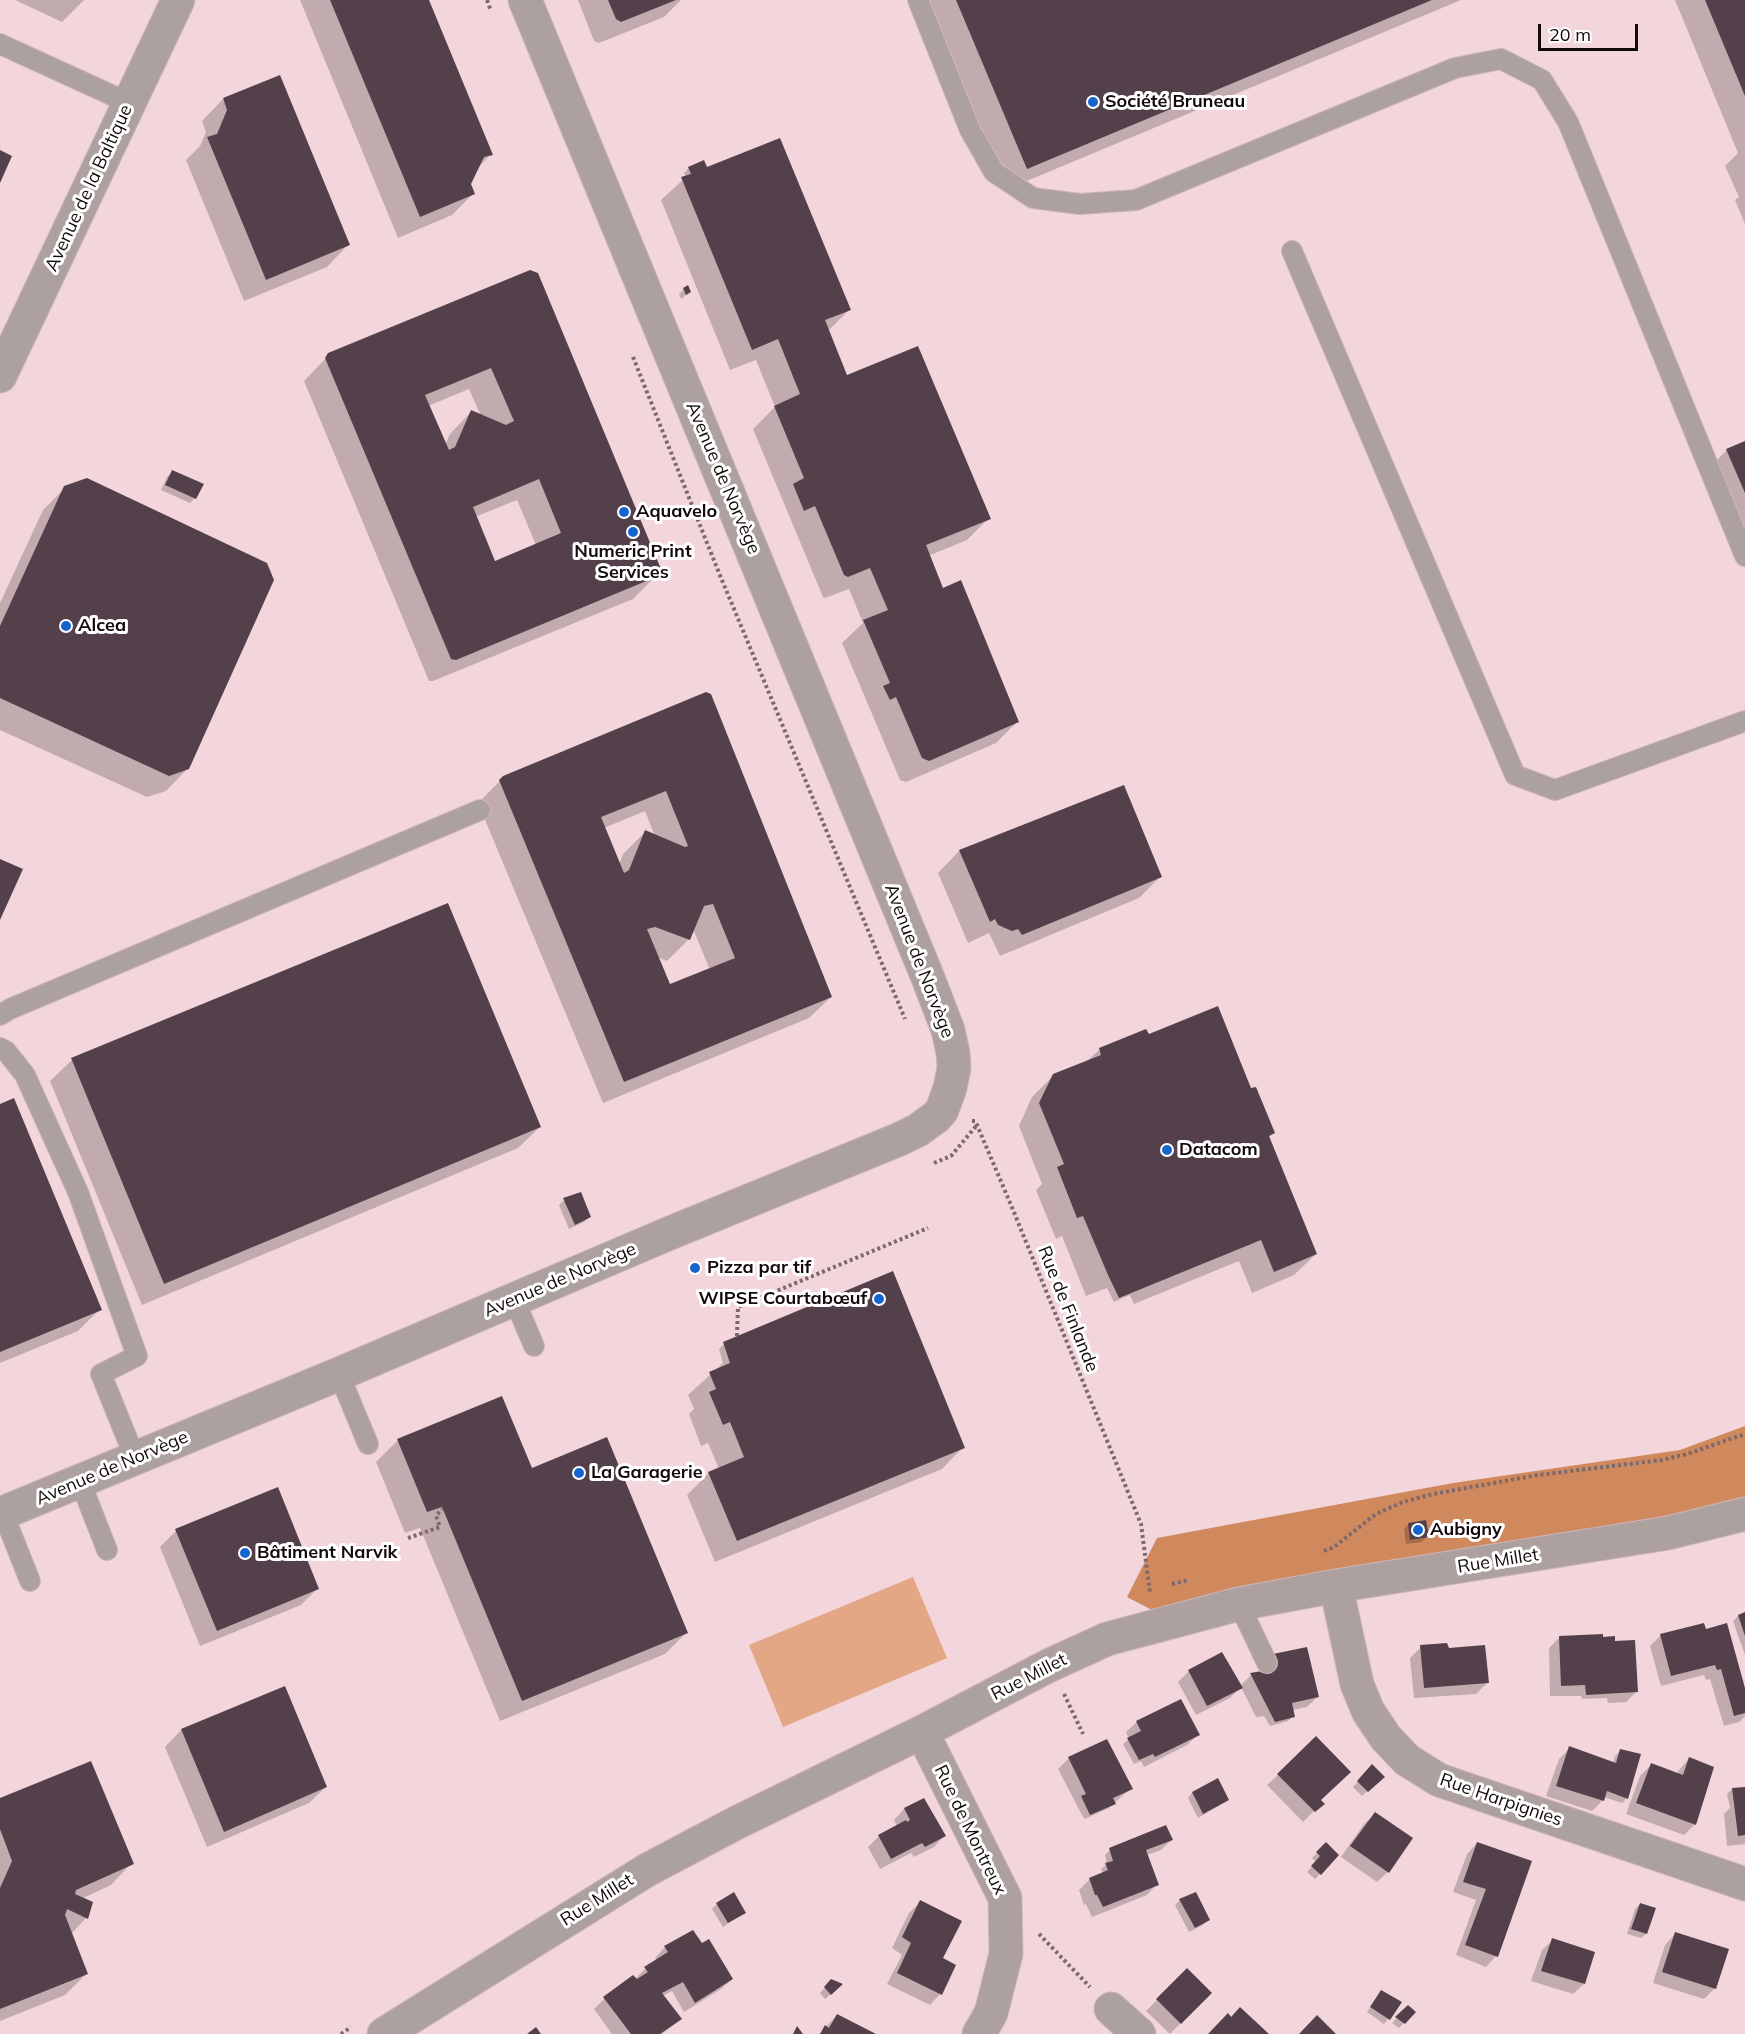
<!DOCTYPE html>
<html>
<head>
<meta charset="utf-8">
<style>
	body { margin:0 }
	#map { position:relative; width:1745px; height:2034px; overflow:hidden; background:#f3d6db; font-family:Mulish,sans-serif }
	canvas { display:block }
	.scale { position:absolute; left:1538px; top:24px; width:100px; height:27px; box-sizing:border-box; border:3px solid #12090a; border-top:0; padding-left:8px; font-size:18px; line-height:21px; white-space:nowrap; color:#12090a; -webkit-text-stroke:4px #fff; paint-order:stroke }
</style>
</head>
<body>
<div id="map">
<canvas width="1745" height="2034"></canvas>
<div class="scale">20 m</div>
</div>
<script>
const ctx = document.querySelector('canvas').getContext('2d');
ctx.lineJoin = 'round';
function fill(path, color) {
  ctx.fillStyle = color;
  ctx.fill(path, 'evenodd');
}
function poly(rows) {
  const path = new Path2D();
  for (const r of rows) {
    path.moveTo(r[0], r[1]);
    for (let i = 2; i < r.length; i += 2) path.lineTo(r[i], r[i + 1]);
  }
  return path;
}
function stroke(path, color, width, dash) {
  ctx.strokeStyle = color;
  ctx.lineWidth = width;
  ctx.lineCap = dash ? 'butt' : 'round';
  ctx.setLineDash(dash || []);
  ctx.stroke(path);
}
function write(font, color, halo, rows, align = 'center') {
  ctx.font = font + ' Mulish,sans-serif';
  ctx.lineWidth = 6;
  ctx.setLineDash([]);
  ctx.textBaseline = 'middle';
  ctx.strokeStyle = halo;
  ctx.fillStyle = color;
  for (const [text, x, y, turn = 0] of rows) {
    ctx.save();
    ctx.translate(x, y);
    ctx.rotate((+turn || 0) * Math.PI / 180);
    ctx.textAlign = isNaN(turn) ? turn : align;
    if (halo) ctx.strokeText(text, 0, 0);
    ctx.fillText(text, 0, 0);
    ctx.restore();
  }
}
fill(poly([
	[913,1577,947,1658,783,1727,749,1645]
]), '#e3a785');
fill(poly([
	[1745,1426,1745,1504,1154,1611,1127,1597,1157,1538,1453,1483,1680,1450]
]), '#d0885d');
fill(poly([
	[15,0,84,0,62,22],
	[300,0,427,0,491,154,477,169,470,184,474,193,452,215,398,238],
	[578,0,681,0,664,17,599,43,594,41],
	[926,0,1461,0,1005,190],
	[1675,0,1745,0,1745,224,1735,200,1739,197,1725,166,1738,153],
	[223,99,348,245,327,267,244,301,186,160,200,146,206,132,202,121],
	[706,166,849,310,828,331,846,377,989,518,967,540,928,556,941,589,1018,721,996,743,906,782,900,780,842,643,863,623,849,589,825,598,823,597,753,429,775,407,756,360,730,370,661,200,686,177,684,173,689,168],
	[530,272,655,577,633,599,433,681,429,681,304,381,329,355],
	[469,389,481,416,471,412,450,434,445,445,428,406],
	[517,500,536,545,494,563,475,517],
	[684,289,690,292,681,299,679,294],
	[1745,443,1745,564,1705,472,1727,450],
	[172,472,195,498,190,503,161,490,167,477],
	[65,488,188,768,166,791,147,797,0,730,0,603,43,510],
	[706,693,831,997,809,1018,603,1103,478,803,504,777],
	[645,811,655,836,645,832,623,854,619,865,604,828],
	[693,929,710,970,669,986,657,957,667,961,689,939],
	[1123,787,1161,876,1139,898,1000,956,989,933,968,943,938,873,959,851],
	[1100,1049,1250,1090,1273,1133,1269,1137,1316,1254,1294,1275,1252,1293,1239,1261,1134,1304,1130,1295,1114,1302,1107,1288,1086,1296,1062,1236,1056,1239,1036,1190,1042,1184,1019,1126,1032,1097,1054,1075,1086,1062],
	[72,1060,540,1127,518,1148,142,1305,50,1081],
	[0,1106,100,1309,78,1331,0,1363],
	[564,1200,589,1217,584,1222,569,1229,559,1205],
	[724,1344,963,1447,942,1469,715,1562,687,1495,709,1473,719,1469,708,1443,701,1446,689,1414,694,1409,688,1395,723,1363,719,1349],
	[398,1440,532,1470,686,1633,665,1654,500,1721,420,1528,405,1533,376,1462],
	[1409,1524,1427,1536,1422,1542,1406,1544,1404,1529],
	[176,1531,318,1588,301,1605,200,1646,160,1547],
	[1745,1614,1745,1655,1733,1621,1738,1616],
	[1703,1625,1745,1694,1745,1716,1739,1722,1724,1726,1710,1679,1706,1680,1704,1675,1661,1686,1650,1646,1661,1635],
	[1560,1637,1637,1691,1626,1702,1608,1703,1607,1698,1582,1699,1581,1696,1550,1696,1549,1648],
	[1421,1647,1447,1649,1487,1683,1476,1694,1414,1698,1410,1658],
	[1274,1655,1318,1696,1307,1707,1292,1710,1293,1716,1288,1721,1270,1726,1264,1716,1256,1717,1241,1687,1230,1698,1196,1715,1178,1682,1189,1671,1240,1686,1251,1675,1264,1672],
	[284,1688,326,1787,309,1803,207,1847,165,1747,181,1730],
	[1137,1722,1198,1735,1187,1745,1144,1767,1141,1761,1134,1764,1123,1744,1129,1739,1126,1732],
	[1570,1748,1613,1763,1615,1756,1620,1751,1627,1798,1622,1803,1604,1797,1602,1801,1592,1811,1546,1796,1559,1759],
	[1069,1758,1131,1788,1109,1808,1085,1819,1083,1817,1058,1769],
	[1689,1759,1695,1824,1684,1835,1626,1814,1640,1776,1651,1765,1677,1774,1679,1770],
	[1372,1766,1382,1777,1362,1796,1353,1787],
	[1278,1775,1322,1803,1303,1822,1267,1785],
	[1217,1780,1227,1800,1222,1804,1198,1818,1188,1798,1192,1793],
	[1745,1788,1745,1844,1727,1846,1724,1814,1730,1808,1727,1794,1732,1789],
	[0,1800,132,1863,111,1885,81,1899,86,1918,71,1934,86,1974,65,1995,0,2021],
	[924,1800,944,1836,934,1847,914,1857,911,1853,880,1869,868,1847,879,1836,897,1826,894,1820,904,1809],
	[1375,1814,1388,1872,1377,1882,1341,1857,1364,1824],
	[1172,1839,1161,1850,1147,1855,1157,1884,1147,1895,1092,1917,1086,1904,1084,1905,1079,1890,1090,1879,1103,1874,1101,1869,1107,1864,1105,1855,1110,1850],
	[1477,1843,1530,1862,1496,1956,1486,1967,1456,1955,1476,1900,1453,1892,1467,1854],
	[1326,1844,1320,1874,1315,1879,1307,1872,1316,1862,1312,1858],
	[1180,1900,1208,1920,1203,1925,1189,1932,1175,1905],
	[920,1902,941,1959,940,1994,930,2005,887,1984,902,1955,892,1948,909,1913],
	[717,1904,744,1912,723,1927,712,1909],
	[1640,1904,1646,1934,1641,1938,1627,1934,1635,1909],
	[1675,1934,1715,1988,1704,1999,1653,1983,1665,1945],
	[1553,1940,1584,1984,1573,1994,1531,1981,1542,1950],
	[701,1945,732,1979,721,1989,684,2012,672,1991,663,1996,680,2019,662,2034,612,2034,594,2009,604,1999,635,1979,645,1969,657,1961,655,1958,665,1947],
	[1187,1970,1210,1993,1170,2034,1146,2011],
	[831,1981,837,1989,825,1999,820,1993],
	[1381,1992,1400,2003,1384,2024,1367,2012],
	[1408,2007,1414,2012,1399,2028,1392,2023],
	[837,2015,873,2034,819,2034]
]), '#0003');
fill(poly([
	[330,0,429,0,493,155,484,157,471,184,475,194,420,217],
	[608,0,676,0,621,22,616,19],
	[956,0,1432,0,1027,169],
	[1705,0,1745,0,1745,96],
	[280,75,350,245,266,280,207,137,217,134,227,110,223,98],
	[780,138,851,310,825,320,847,375,918,346,991,519,926,545,943,588,961,580,1019,722,929,761,922,758,896,697,890,700,883,686,890,683,863,620,888,610,870,568,848,577,844,575,815,506,804,511,793,484,804,478,774,406,800,394,778,339,752,350,681,177,691,174,688,167,704,160,707,167],
	[0,150,12,156,0,183],
	[530,270,538,273,661,569,656,577,456,660,451,659,325,358,328,353],
	[491,368,514,421,506,425,471,410,455,447,449,450,425,395],
	[539,479,561,533,495,561,473,507],
	[688,285,691,292,686,295,683,288],
	[1745,441,1745,493,1726,449],
	[172,470,204,484,196,499,165,485],
	[87,478,267,563,274,580,189,769,169,776,0,698,0,626,64,486],
	[706,692,711,694,832,997,624,1082,499,780,503,776],
	[666,791,688,846,685,847,645,830,629,870,624,873,601,817],
	[713,904,735,958,670,984,647,929,655,927,690,940,704,906],
	[1124,785,1162,877,1022,935,1018,929,1012,931,998,925,995,919,990,922,959,850],
	[0,859,23,869,0,920],
	[448,903,541,1127,164,1284,71,1058],
	[1218,1006,1251,1088,1256,1087,1275,1133,1269,1136,1317,1254,1274,1272,1261,1240,1119,1298,1108,1275,1083,1216,1077,1218,1057,1167,1064,1164,1039,1103,1053,1074,1101,1055,1099,1048,1146,1029,1149,1034],
	[14,1098,102,1310,0,1352,0,1104],
	[581,1192,591,1217,575,1225,563,1198],
	[893,1271,965,1448,737,1541,708,1472,744,1457,730,1422,723,1425,709,1392,716,1389,709,1372,730,1363,723,1342],
	[502,1396,532,1468,607,1437,688,1633,522,1701,442,1507,427,1512,397,1439],
	[278,1487,319,1589,217,1631,175,1529],
	[1426,1520,1429,1537,1410,1540,1408,1523],
	[1745,1612,1745,1636,1738,1615],
	[1704,1623,1706,1629,1727,1623,1745,1688,1745,1713,1734,1716,1721,1669,1717,1670,1715,1665,1671,1676,1660,1634],
	[1603,1634,1603,1637,1615,1636,1615,1641,1635,1640,1638,1692,1586,1695,1585,1685,1561,1686,1559,1636],
	[1447,1643,1449,1648,1485,1645,1489,1683,1424,1688,1420,1645],
	[1307,1647,1319,1697,1292,1703,1295,1717,1275,1722,1250,1673,1275,1669,1273,1654],
	[1222,1652,1243,1688,1207,1706,1188,1670],
	[285,1686,327,1787,224,1832,181,1729],
	[1181,1699,1200,1735,1155,1757,1153,1754,1139,1760,1127,1738,1141,1731,1136,1721],
	[1316,1736,1351,1772,1321,1800,1325,1804,1315,1812,1277,1774],
	[1107,1739,1133,1789,1113,1798,1116,1804,1090,1815,1081,1796,1086,1794,1068,1757],
	[1569,1746,1616,1763,1620,1749,1641,1754,1628,1799,1607,1791,1604,1801,1556,1786],
	[1689,1757,1714,1767,1696,1825,1636,1803,1651,1763,1683,1775],
	[91,1761,134,1864,76,1890,75,1894,93,1902,88,1919,67,1909,65,1915,88,1974,0,2009,0,1888,12,1861,0,1829,0,1798],
	[1372,1764,1385,1777,1368,1792,1357,1781],
	[1218,1778,1229,1800,1203,1814,1192,1792],
	[1745,1787,1745,1835,1738,1836,1732,1788],
	[924,1798,946,1836,925,1847,922,1843,891,1859,878,1835,906,1820,907,1822,910,1820,904,1808],
	[1375,1812,1413,1838,1389,1873,1350,1846],
	[1166,1825,1173,1840,1146,1850,1159,1885,1103,1907,1097,1895,1095,1895,1089,1878,1108,1870,1105,1863,1113,1861,1109,1848],
	[1326,1842,1339,1855,1321,1875,1311,1866,1320,1856,1316,1852],
	[1477,1842,1532,1861,1498,1957,1465,1945,1486,1889,1463,1882],
	[734,1892,746,1913,728,1923,716,1903],
	[1196,1892,1210,1920,1195,1928,1179,1899],
	[920,1900,962,1921,943,1958,956,1965,942,1995,897,1973,911,1943,902,1937],
	[1640,1903,1656,1908,1647,1934,1631,1929],
	[693,1930,702,1943,709,1939,733,1979,695,2003,683,1982,662,1993,682,2019,660,2034,631,2034,603,1997,633,1975,637,1979,648,1972,644,1967,668,1952,664,1946],
	[1675,1932,1729,1949,1716,1989,1662,1972],
	[1552,1938,1595,1952,1585,1984,1541,1971],
	[1187,1968,1212,1993,1181,2024,1156,1999],
	[831,1979,843,1984,831,1995,824,1987],
	[1381,1990,1402,2002,1390,2020,1370,2007],
	[1408,2005,1416,2012,1405,2024,1395,2017],
	[1240,2007,1269,2034,1208,2034,1228,2013,1231,2017],
	[837,2014,876,2034,820,2034,825,2025,829,2028],
	[1317,2015,1336,2034,1299,2034],
	[797,2026,803,2034,793,2034],
	[536,2027,541,2034,527,2034]
]), '#54404b');
const lane = poly([
	[918,0,970,130,994,172,1033,198,1080,204,1136,200,1455,68,1501,59,1542,80,1568,122,1745,556],
	[0,44,129,103],
	[1292,251,1515,775,1555,790,1745,721],
	[0,1015,10,1009,480,810],
	[0,1048,6,1051,25,1075,78,1192,137,1356,101,1374,135,1458],
	[514,1299,534,1346],
	[339,1374,368,1444],
	[80,1481,107,1550],
	[3,1513,30,1581],
	[1239,1604,1267,1663]
]);
const street = poly([
	[0,376,178,0],
	[0,1514,339,1374,670,1233,900,1139,918,1130,936,1117,942,1110,950,1088,954,1068,953,1053,948,1030,928,978,525,0],
	[1336,1586,1357,1684,1368,1711,1386,1738,1407,1760,1439,1780,1745,1884],
	[922,1732,1005,1898,1006,1954,991,2013,979,2034],
	[1111,2009,1139,2034],
	[384,2034,647,1870,736,1823,922,1732,1048,1666,1107,1639,1239,1604,1336,1586,1668,1533,1745,1514]
]);
stroke(lane, '#cfb5ba', 22);
stroke(street, '#cfb5ba', 35);
stroke(poly([
	[487,0,491,11],
	[633,357,719,573,905,1019],
	[972,1121,975,1121,977,1125,1011,1205,1141,1524,1150,1593],
	[934,1163,951,1156,977,1125],
	[737,1336,738,1307,928,1228],
	[408,1538,440,1527,436,1516,442,1509],
	[1324,1551,1334,1547,1376,1514,1403,1502,1433,1494,1538,1475,1662,1460,1687,1454,1745,1434],
	[1172,1584,1188,1580],
	[1064,1694,1083,1734],
	[1039,1934,1090,1987],
	[341,2034,351,2027]
]), '#7b696c', 4, [3, 3]);
stroke(lane, '#ada19f', 20);
stroke(street, '#ada19f', 33);
for (const [x, y, r, color] of [
	[1093,102,6,"#1665cf"],
	[624,512,6,"#1665cf"],
	[633,532,6,"#1665cf"],
	[66,626,6,"#1665cf"],
	[1167,1150,6,"#1665cf"],
	[695,1268,6,"#1665cf"],
	[879,1299,6,"#1665cf"],
	[579,1473,6,"#1665cf"],
	[1418,1530,6,"#1665cf"],
	[245,1553,6,"#1665cf"]
]) {
  const dot = new Path2D();
  dot.arc(x, y, r, 0, 2 * Math.PI);
  ctx.fillStyle = color;
  ctx.fill(dot);
  stroke(dot, '#fff', 2);
}
write('bold 18px', '#12090a', '#fff', [
	["Société Bruneau",1105,102],
	["Aquavelo",636,512],
	["Numeric Print",633,552,"center"],
	["Services",633,573,"center"],
	["Alcea",78,626],
	["Datacom",1179,1150],
	["Pizza par tif",707,1268],
	["WIPSE Courtabœuf",867,1299,"right"],
	["La Garagerie",591,1473],
	["Aubigny",1430,1530],
	["Bâtiment Narvik",257,1553]
], 'left');
write('18px', '#12090a', '#fff', [
	["Avenue de la Baltique",89,188,-65],
	["Avenue de Norvège",723,478,67],
	["Avenue de Norvège",919,961,69],
	["Avenue de Norvège",560,1280,-23],
	["Rue de Finlande",1068,1309,68],
	["Avenue de Norvège",112,1468,-23],
	["Rue Millet",1498,1561,-9],
	["Rue Millet",1029,1677,-27],
	["Rue Harpignies",1501,1800,19],
	["Rue de Montreux",970,1830,64],
	["Rue Millet",597,1900,-32]
]);
</script>
</body>
</html>
